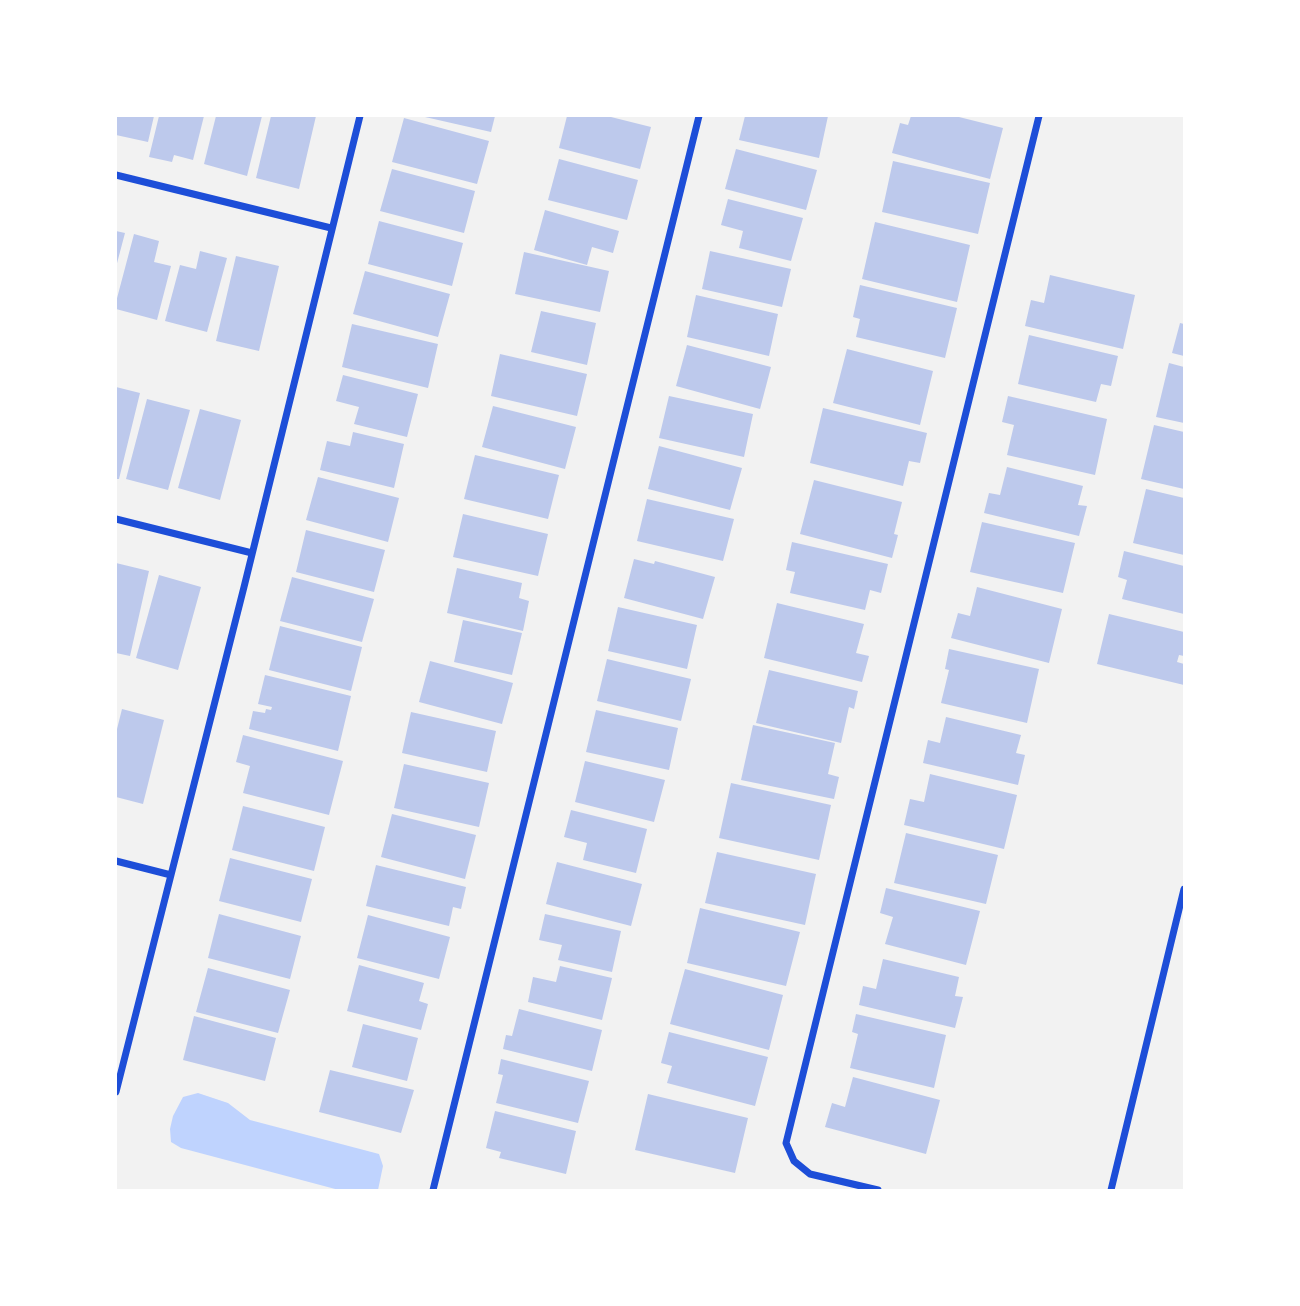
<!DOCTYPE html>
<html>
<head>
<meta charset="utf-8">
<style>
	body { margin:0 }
	#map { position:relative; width:1300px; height:1306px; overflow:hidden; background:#f2f2f2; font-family:"Sofia Sans Condensed",sans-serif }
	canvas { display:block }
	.frame { position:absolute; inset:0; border:117px solid #fff; pointer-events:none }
</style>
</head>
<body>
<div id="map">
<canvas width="1300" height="1306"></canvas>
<div class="frame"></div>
</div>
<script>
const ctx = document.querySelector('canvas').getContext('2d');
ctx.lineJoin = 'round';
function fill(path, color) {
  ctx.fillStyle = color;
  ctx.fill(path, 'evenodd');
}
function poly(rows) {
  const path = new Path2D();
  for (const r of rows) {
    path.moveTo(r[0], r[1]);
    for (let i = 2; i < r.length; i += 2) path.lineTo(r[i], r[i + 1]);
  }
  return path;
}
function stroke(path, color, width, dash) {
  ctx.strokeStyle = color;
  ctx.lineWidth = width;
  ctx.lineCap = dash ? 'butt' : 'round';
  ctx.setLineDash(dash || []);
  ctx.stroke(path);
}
fill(poly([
	[198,1093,228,1103,250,1120,379,1154,383,1166,378,1190,339,1190,181,1148,171,1142,170,1129,173,1116,183,1097]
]), '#bfd3fe');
fill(poly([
	[116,116,154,116,148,142,116,135],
	[159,116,204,116,193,160,174,155,172,162,149,157],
	[216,116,262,116,247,176,204,164],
	[271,116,316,116,299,189,256,178],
	[567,116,607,116,651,127,640,169,559,148],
	[745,116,828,116,819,158,739,140],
	[911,116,955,116,1003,128,990,179,892,153,900,123,908,125],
	[425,117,425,116,495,116,491,132],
	[404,118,489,141,477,184,392,162],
	[736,149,817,170,806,210,725,189],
	[559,159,638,180,627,220,548,200],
	[893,161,990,183,978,234,882,212],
	[392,169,475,191,464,233,380,211],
	[728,199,803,218,791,261,739,248,743,231,721,225],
	[545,210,619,231,613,253,592,247,587,265,534,250],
	[379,221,463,243,452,286,368,264],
	[875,222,970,245,957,302,862,279],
	[116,231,125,233,116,267],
	[134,234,159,241,154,262,171,266,157,320,116,309,116,302],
	[200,251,227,258,207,332,165,321,180,265,196,269],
	[710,251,791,269,782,307,702,289],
	[524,252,609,271,600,312,515,294],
	[236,256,279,266,259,351,216,341],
	[365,271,450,294,438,337,353,314],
	[1050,275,1135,295,1123,349,1025,326,1031,300,1044,303],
	[860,285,957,308,945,358,856,337,860,319,853,317],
	[696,295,778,314,769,356,687,337],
	[541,311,596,323,587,365,531,352],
	[1180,323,1184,324,1184,356,1172,353],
	[352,324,438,344,428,388,342,367],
	[1029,335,1118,356,1111,386,1101,384,1096,402,1018,384],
	[687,345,771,367,760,409,676,386],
	[847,349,933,371,920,425,833,403],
	[500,354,587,374,577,416,491,396],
	[1169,363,1184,367,1184,423,1156,417],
	[343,375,418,394,407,437,354,424,359,407,336,401],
	[116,387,140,393,119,479,116,479],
	[669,396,753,414,744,457,659,438],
	[1008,396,1107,419,1095,475,1007,455,1014,425,1002,422],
	[147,399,190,410,168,490,126,479],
	[493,406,576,427,565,469,482,447],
	[823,408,927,433,920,463,909,461,903,486,810,463],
	[200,409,241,420,220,500,178,488],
	[1154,425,1184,432,1184,489,1141,479],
	[353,432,404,444,394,488,320,470,327,441,350,446],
	[659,446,742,468,730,510,648,489],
	[475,455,559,475,548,519,464,499],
	[1007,467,1083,486,1078,505,1087,506,1079,536,984,513,989,493,1000,495],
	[318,477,399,498,388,542,306,520],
	[814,480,902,502,894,534,898,535,892,558,800,534],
	[1146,489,1184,498,1184,555,1133,543],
	[647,499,734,519,723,561,637,541],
	[463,514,548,534,538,576,453,557],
	[982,522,1075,543,1063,593,970,572],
	[306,530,385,550,374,592,296,572],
	[792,542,888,564,881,593,870,590,865,610,790,593,795,572,786,570],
	[1124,551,1184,566,1184,614,1122,599,1127,580,1118,577],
	[634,559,654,564,655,561,715,577,703,619,624,598],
	[116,563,149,571,130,656,116,653],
	[457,568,522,583,519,598,529,601,523,631,447,613],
	[159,575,201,587,178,670,136,658],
	[292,577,374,599,362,642,280,621],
	[977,587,1062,609,1049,663,951,638,958,613,970,616],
	[777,603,864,624,856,653,869,656,862,682,764,658],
	[618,607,697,625,687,669,608,651],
	[1109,614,1184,632,1184,656,1179,655,1177,662,1184,664,1184,685,1097,664],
	[463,620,522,633,512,675,454,662],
	[280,626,362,647,351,691,269,670],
	[949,649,1039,669,1027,723,941,703,949,670,945,669],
	[607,659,691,679,681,721,597,701],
	[430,661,513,683,502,724,419,702],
	[769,670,858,691,854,709,849,707,841,743,756,723],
	[265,675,351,696,338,751,249,729,253,711,265,713,266,709,271,710,272,707,258,704],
	[122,709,164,720,143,804,116,797,116,733],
	[596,710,678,728,669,770,586,752],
	[411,712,496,731,487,772,402,753],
	[946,717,1021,735,1016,753,1025,755,1018,785,923,763,928,740,940,743],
	[753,725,835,743,828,774,839,777,834,799,741,780],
	[243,735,343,761,329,815,243,793,250,766,236,762],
	[585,761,665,780,654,822,575,802],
	[404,764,489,783,479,827,394,808],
	[930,774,1017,795,1004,849,904,825,910,799,924,802],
	[731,783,831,805,819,860,719,838],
	[243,806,325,827,314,871,232,850],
	[571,810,647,829,636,873,583,860,587,843,564,837],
	[392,814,476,835,465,879,381,857],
	[906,833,998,855,986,904,894,883],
	[717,852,816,874,805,925,705,903],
	[230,858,312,879,301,922,219,901],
	[557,862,642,884,631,926,546,904],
	[376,865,466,887,461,909,453,907,449,926,366,906],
	[886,888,980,911,966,965,885,944,893,917,880,913],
	[700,908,800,932,786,986,687,963],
	[219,914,301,936,290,979,208,958],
	[545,914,621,931,612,972,558,960,562,945,539,940],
	[368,915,450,937,439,979,357,958],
	[883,959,959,977,955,996,963,997,955,1028,859,1005,863,986,876,989],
	[359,965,424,983,419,1001,428,1004,421,1030,347,1011],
	[560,966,612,978,602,1020,528,1002,533,977,556,982],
	[208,968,290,990,278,1033,196,1012],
	[685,969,783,995,769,1050,670,1024],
	[519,1009,602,1030,592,1071,503,1049,506,1035,512,1036],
	[856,1014,946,1035,934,1088,850,1068,858,1034,852,1032],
	[194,1016,276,1038,265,1081,183,1060],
	[363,1024,418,1038,407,1081,352,1067],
	[669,1032,768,1057,755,1106,667,1083,672,1066,661,1063],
	[501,1059,589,1081,578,1123,496,1103,503,1075,498,1074],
	[330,1070,414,1090,401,1133,319,1112],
	[853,1077,940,1100,926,1154,825,1127,832,1103,845,1107],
	[648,1094,748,1118,735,1173,635,1150],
	[495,1111,576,1131,566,1174,499,1158,501,1152,486,1148]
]), '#bdc9ec');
stroke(poly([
	[116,175,331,228],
	[116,519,252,553],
	[116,861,171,875],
	[116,1092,244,587,360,116],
	[433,1190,699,116],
	[878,1190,810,1174,794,1161,786,1143,1039,116],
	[1111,1190,1184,889]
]), '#1d4ed8', 7);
</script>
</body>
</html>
